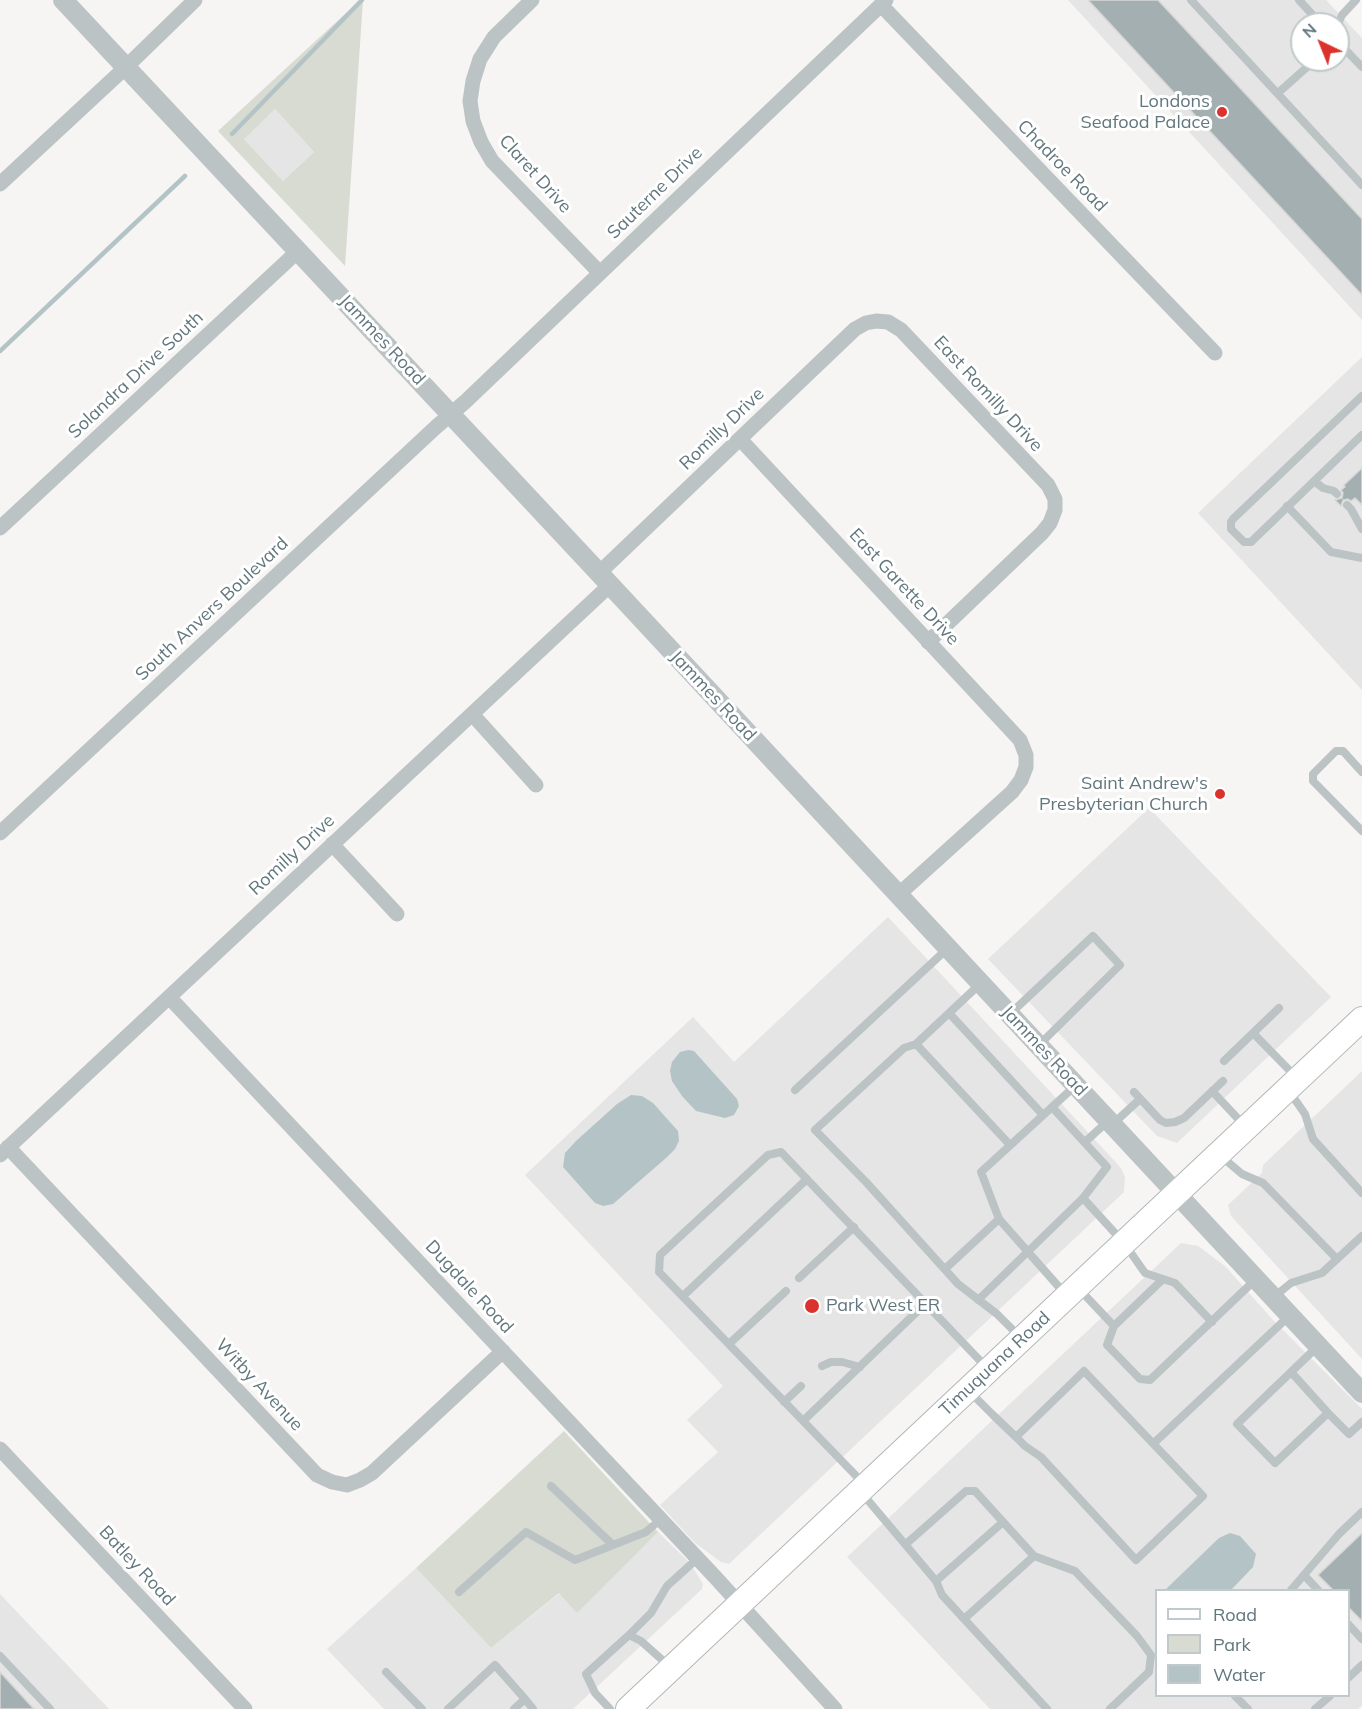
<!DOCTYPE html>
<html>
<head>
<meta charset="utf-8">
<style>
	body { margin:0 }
	#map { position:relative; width:1362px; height:1709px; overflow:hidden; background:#f6f5f3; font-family:Mulish,sans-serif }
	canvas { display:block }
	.legend { position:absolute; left:1155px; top:1589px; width:195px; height:108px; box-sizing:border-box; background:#fff; border:2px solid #c0c9cb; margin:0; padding:8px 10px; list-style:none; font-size:18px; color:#62777d }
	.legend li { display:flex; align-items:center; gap:12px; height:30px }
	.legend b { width:30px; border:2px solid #c0c9cb }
	.north { position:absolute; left:1290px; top:12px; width:60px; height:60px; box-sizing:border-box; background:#fff; border:2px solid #c0c9cb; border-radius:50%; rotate:317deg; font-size:16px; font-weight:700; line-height:24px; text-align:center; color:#62777d }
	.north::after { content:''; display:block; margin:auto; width:21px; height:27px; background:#dc322d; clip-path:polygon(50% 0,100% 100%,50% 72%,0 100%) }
</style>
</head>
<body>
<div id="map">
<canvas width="1362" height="1709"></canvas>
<ul class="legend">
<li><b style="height:8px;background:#fff"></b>Road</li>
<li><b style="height:16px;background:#d7dbd2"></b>Park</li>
<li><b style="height:16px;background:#b4c4c6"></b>Water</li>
</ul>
<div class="north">N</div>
</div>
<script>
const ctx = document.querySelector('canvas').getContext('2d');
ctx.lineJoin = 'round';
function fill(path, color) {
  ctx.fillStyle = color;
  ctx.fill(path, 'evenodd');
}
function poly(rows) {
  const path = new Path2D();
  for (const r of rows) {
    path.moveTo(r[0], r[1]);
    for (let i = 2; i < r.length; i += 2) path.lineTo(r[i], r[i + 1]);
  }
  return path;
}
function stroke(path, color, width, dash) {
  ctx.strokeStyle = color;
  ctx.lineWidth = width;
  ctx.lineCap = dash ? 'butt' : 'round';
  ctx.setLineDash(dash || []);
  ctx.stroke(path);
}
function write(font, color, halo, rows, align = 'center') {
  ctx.font = font + ' Mulish,sans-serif';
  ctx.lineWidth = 6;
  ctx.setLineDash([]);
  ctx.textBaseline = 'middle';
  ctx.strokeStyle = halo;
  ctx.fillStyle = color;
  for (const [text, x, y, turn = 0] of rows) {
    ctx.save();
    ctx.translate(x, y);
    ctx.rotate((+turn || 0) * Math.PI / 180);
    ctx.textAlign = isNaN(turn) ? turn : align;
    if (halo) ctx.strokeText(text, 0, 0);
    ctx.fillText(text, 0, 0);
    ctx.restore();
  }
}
fill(poly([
	[1068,0,1326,0,1362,38,1362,320],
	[1302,24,1338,24,1338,60,1302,60],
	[275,109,314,152,283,181,243,138],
	[1362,357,1362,690,1198,513],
	[1149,808,1331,997,1177,1143,1157,1136,988,959],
	[888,917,1121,1168,1125,1177,1124,1192,729,1564,721,1562,695,1543,660,1505,718,1452,687,1420,723,1386,525,1175,693,1017,734,1062],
	[1362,1071,1362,1359,1231,1216,1228,1205,1262,1173,1263,1165],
	[1181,1243,1198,1246,1225,1266,1273,1320,1362,1409,1362,1705,1358,1709,990,1709,847,1557],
	[1156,1590,1348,1590,1348,1696,1156,1696],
	[658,1532,690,1563,703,1584,702,1589,573,1709,384,1709,327,1649,416,1568,491,1648,560,1593,577,1612],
	[0,1594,109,1709,0,1709]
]), '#e4e5e4');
fill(poly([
	[360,0,363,0,345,266,218,131],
	[275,109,314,152,283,181,244,139],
	[564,1431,658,1532,577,1613,559,1593,491,1648,416,1568]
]), '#d7dbd2');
fill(poly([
	[688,1050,694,1051,737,1099,739,1106,734,1115,725,1118,696,1111,682,1096,672,1081,670,1071,672,1062,680,1052],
	[631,1095,642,1096,653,1103,678,1131,679,1141,675,1149,666,1158,613,1204,603,1206,595,1203,563,1167,565,1153,576,1141,617,1104],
	[1230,1533,1240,1536,1256,1554,1253,1567,1231,1590,1165,1590,1219,1538]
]), '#b4c4c6');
stroke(poly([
	[232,134,362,0],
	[0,351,185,176]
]), '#b4c4c6', 4.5);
const building = poly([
	[1088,0,1158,0,1362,219,1362,295,1088,0],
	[1362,468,1362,505,1355,498,1351,501,1348,499,1343,500,1341,506,1335,500,1342,498,1343,493,1341,490,1345,487,1344,485,1362,468],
	[1362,1533,1362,1621,1348,1607,1348,1590,1333,1590,1318,1575,1362,1533],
	[0,1672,34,1709,0,1709,0,1672]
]);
fill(building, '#a4afb2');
stroke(building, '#d7d7d5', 1.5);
const primary = poly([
	[628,1709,1362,1019]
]);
stroke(primary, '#b0b7b9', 26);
stroke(poly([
	[1191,0,1362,185],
	[1299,0,1321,24],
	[1338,24,1342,15,1356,0],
	[1338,42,1362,67],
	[1278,93,1315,60],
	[1362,396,1233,519,1231,522,1231,529,1244,542,1251,542,1362,435],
	[1314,481,1323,488,1334,491,1337,494],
	[1347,505,1351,509,1362,529],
	[1287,506,1331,552,1362,558],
	[1362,772,1343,751,1336,751,1313,774,1313,781,1362,831],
	[949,1013,1043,1115],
	[1011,1013,1093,936,1120,965,1039,1045],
	[1253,1033,1296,1077],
	[916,1044,980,984],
	[1224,1061,1279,1008],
	[795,1090,947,949],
	[1212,1091,1243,1124],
	[1289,1091,1305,1114,1313,1139,1362,1193],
	[1134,1092,1160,1120,1166,1123,1175,1122,1184,1118,1223,1081],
	[1114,1123,1140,1099],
	[1085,1142,1108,1121],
	[1010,1145,916,1044,904,1048,815,1130,866,1182,958,1284,997,1314,1021,1338],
	[1222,1157,1242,1174,1263,1183,1337,1259,1362,1236],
	[1083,1198,1124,1243,1145,1273,1175,1283,1212,1322],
	[945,1269,999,1219],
	[799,1278,854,1227],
	[1080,1290,1114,1326,1107,1345,1140,1379,1150,1380,1256,1279],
	[1066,1295,999,1219,981,1172,1075,1086],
	[683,1296,807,1179],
	[1275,1296,1291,1283,1322,1273,1337,1259],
	[978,1300,1083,1198,1107,1167,1052,1107],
	[1114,1326,1162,1280],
	[729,1344,786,1291],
	[1317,1347,1237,1424,1275,1463,1328,1413,1349,1434,1362,1422],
	[822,1366,831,1362,842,1362,860,1367],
	[1291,1372,1328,1413],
	[971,1393,993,1415,1016,1437,1025,1446,1041,1457,1136,1560,1203,1496,1084,1371,1016,1437],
	[784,1402,801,1386],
	[803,1421,926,1303],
	[1154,1443,1288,1317],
	[864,1484,659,1272,660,1255,768,1155,781,1152,987,1368],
	[551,1486,613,1545],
	[861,1492,936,1581,942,1595,1047,1709],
	[906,1544,966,1491,975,1491,1034,1556,1075,1571,1137,1636,1151,1655,1149,1672,1110,1709],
	[1304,1575,1318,1590],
	[936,1581,1003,1522],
	[1291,1590,1339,1534,1362,1512],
	[459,1592,526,1532,575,1560,646,1532,661,1519],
	[964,1619,1034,1556],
	[1348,1624,1362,1639],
	[629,1635,651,1613,667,1586,698,1558],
	[0,1656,50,1709],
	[386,1672,422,1709],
	[1348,1678,1362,1665],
	[1235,1696,1248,1709],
	[448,1709,495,1665,525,1699],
	[514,1709,525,1699,533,1709],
	[610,1709,595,1693,586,1674,629,1635,641,1641,669,1666],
	[1315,1709,1330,1696]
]), '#bcc3c5', 8);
stroke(poly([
	[532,0,494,37,480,59,473,81,470,101,473,121,481,142,492,161,600,273],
	[881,5,1215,353],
	[0,184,126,67,195,0],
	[740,439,1020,740,1026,755,1026,767,1021,780,1012,792,898,895],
	[0,528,298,251],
	[599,573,855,329,866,323,876,321,888,322,901,330,1048,485,1055,499,1055,510,1050,523,1042,533,928,642],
	[472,714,536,785],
	[0,833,436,427,466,401,886,0],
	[332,844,397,914],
	[169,997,716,1578,835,1709],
	[8,1147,317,1475,332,1482,347,1485,360,1480,372,1473,503,1351],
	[0,1155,610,585],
	[0,1449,245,1709]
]), '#bcc3c5', 15);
stroke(poly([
	[63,0,599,573,1362,1393]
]), '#bcc3c5', 20);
stroke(primary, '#fff', 24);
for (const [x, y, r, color] of [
	[1222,112,6,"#dc322d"],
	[1220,794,6,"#dc322d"],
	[812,1306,8,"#dc322d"]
]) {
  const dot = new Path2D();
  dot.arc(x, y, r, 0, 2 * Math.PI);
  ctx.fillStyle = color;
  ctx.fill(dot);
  stroke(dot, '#fff', 2);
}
write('18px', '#62777d', '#fff', [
	["Londons",1210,102],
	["Seafood Palace",1210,123],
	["Saint Andrew's",1208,784],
	["Presbyterian Church",1208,805],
	["Park West ER",826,1306,"left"]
], 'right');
write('18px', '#62777d', '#fff', [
	["Chadroe Road",1062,166,46],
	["Claret Drive",535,174,48],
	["Sauterne Drive",655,193,-44],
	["Jammes Road",382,340,47],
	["Solandra Drive South",136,375,-43],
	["East Romilly Drive",988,394,47],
	["Romilly Drive",722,429,-44],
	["East Garette Drive",904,587,47],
	["South Anvers Boulevard",212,609,-43],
	["Jammes Road",713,696,47],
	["Romilly Drive",292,855,-43],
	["Jammes Road",1044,1051,47],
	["Dugdale Road",469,1287,47],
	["Timuquana Road",995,1364,-43],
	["Witby Avenue",259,1385,47],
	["Batley Road",137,1566,47]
]);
</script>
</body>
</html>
